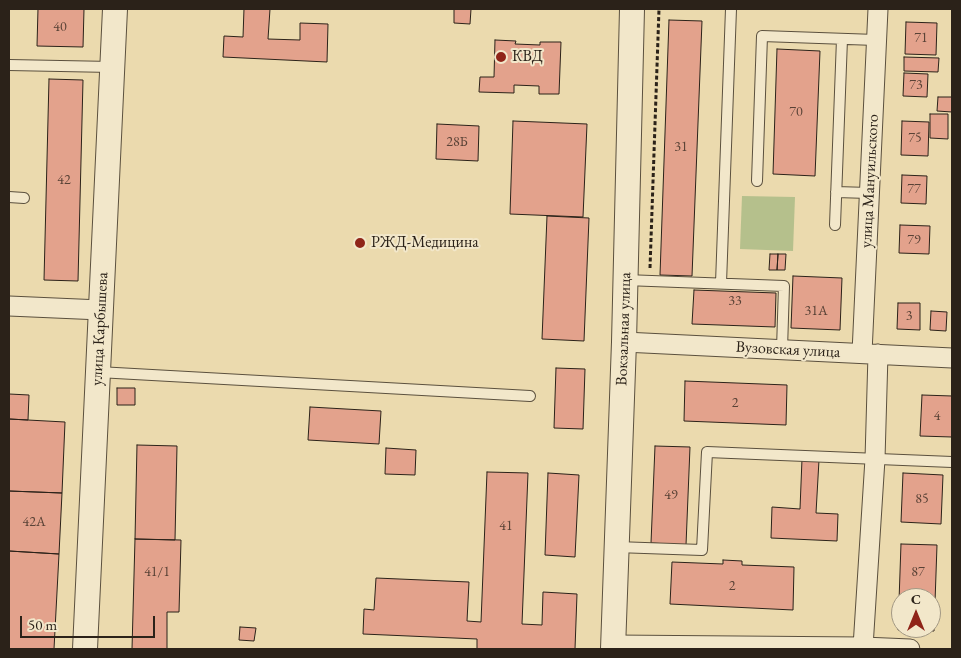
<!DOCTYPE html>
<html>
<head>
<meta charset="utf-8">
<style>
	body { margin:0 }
	#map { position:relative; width:961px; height:658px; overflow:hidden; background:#ebdaae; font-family:"EB Garamond",serif }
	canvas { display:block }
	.frame { position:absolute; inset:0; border:10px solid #2b2219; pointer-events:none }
	.north { position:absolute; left:891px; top:588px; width:50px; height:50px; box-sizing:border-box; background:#f2e7ca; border:1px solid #a29883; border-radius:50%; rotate:0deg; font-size:14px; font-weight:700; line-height:20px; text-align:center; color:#2b2219 }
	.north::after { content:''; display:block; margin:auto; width:18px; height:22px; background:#8f2418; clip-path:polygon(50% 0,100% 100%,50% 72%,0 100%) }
	.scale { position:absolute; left:20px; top:616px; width:135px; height:22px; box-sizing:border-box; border:2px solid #2b2219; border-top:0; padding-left:6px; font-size:15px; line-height:18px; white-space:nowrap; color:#2b2219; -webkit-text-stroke:4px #f2e7ca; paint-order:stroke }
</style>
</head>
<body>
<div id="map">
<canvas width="961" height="658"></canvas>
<div class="frame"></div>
<div class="north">С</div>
<div class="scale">50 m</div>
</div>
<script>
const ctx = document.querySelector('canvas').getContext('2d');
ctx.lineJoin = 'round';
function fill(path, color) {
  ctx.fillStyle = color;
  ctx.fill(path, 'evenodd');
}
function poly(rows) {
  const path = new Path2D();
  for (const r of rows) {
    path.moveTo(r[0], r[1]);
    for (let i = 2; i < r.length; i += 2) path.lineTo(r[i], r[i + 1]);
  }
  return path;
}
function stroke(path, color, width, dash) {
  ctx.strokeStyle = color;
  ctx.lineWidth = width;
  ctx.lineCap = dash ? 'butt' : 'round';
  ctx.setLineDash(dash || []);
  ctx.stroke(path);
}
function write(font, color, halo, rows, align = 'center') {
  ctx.font = font + ' "EB Garamond",serif';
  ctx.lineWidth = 4;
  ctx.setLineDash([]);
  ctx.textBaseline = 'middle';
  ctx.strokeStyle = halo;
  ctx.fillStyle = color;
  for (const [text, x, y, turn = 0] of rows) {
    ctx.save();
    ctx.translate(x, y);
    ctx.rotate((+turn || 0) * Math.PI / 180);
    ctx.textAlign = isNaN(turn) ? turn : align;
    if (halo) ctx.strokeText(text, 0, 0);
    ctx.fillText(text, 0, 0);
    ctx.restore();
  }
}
fill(poly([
	[742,196,795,197,793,251,740,249]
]), '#b5c08c');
const building = poly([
	[38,9,84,9,83,47,37,46,38,9],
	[244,9,270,9,268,39,300,40,300,23,328,24,327,62,223,57,224,36,243,37,244,9],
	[454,9,471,9,470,24,454,23,454,9],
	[669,20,702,21,692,276,660,275,669,20],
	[906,22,937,23,936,55,905,54,906,22],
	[495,40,516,41,515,44,540,45,540,42,561,42,559,94,539,94,539,86,514,85,514,93,479,92,480,77,494,77,495,40],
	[777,49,820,51,815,176,773,174,777,49],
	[904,57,939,58,938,72,904,71,904,57],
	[904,73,928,74,927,97,903,96,904,73],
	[49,79,83,80,78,281,44,280,49,79],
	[938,97,952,97,952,112,937,111,938,97],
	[930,114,948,114,948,139,930,138,930,114],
	[513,121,587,124,583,217,510,214,513,121],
	[902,121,929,122,928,156,901,155,902,121],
	[437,124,479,126,478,161,436,159,437,124],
	[902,175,927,176,926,204,901,203,902,175],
	[547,216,589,218,584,341,542,339,547,216],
	[900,225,930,226,929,254,899,253,900,225],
	[770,254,778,254,777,270,769,270,770,254],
	[778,254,786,254,785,270,777,270,778,254],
	[793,276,842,278,840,330,791,328,793,276],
	[694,290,776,293,775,327,692,324,694,290],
	[898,303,920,303,920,330,897,329,898,303],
	[931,311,947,312,946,331,930,330,931,311],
	[556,368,585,369,583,429,554,428,556,368],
	[685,381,787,385,786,425,684,421,685,381],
	[117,388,135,388,135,405,117,405,117,388],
	[9,394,29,395,28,420,9,419,9,394],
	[922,395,952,396,952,437,920,436,922,395],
	[310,407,381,411,379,444,308,440,310,407],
	[9,419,65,422,62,493,9,491,9,419],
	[137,445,177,446,175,540,135,539,137,445],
	[655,446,690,447,686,545,651,543,655,446],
	[386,448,416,450,415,475,385,474,386,448],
	[802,459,819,460,816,513,838,514,837,541,771,538,772,507,800,509,802,459],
	[487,472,528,473,522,624,542,625,543,592,577,594,575,649,477,649,477,639,363,634,364,609,374,610,376,578,469,582,467,621,481,622,487,472],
	[548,473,579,475,575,557,545,555,548,473],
	[903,473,943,475,941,524,901,522,903,473],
	[9,491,62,493,59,554,9,551,9,491],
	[135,539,181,540,179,612,167,612,167,649,132,649,135,539],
	[901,544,937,545,934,631,898,630,901,544],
	[901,598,931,598,931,628,901,628,901,598],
	[9,551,59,554,54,649,9,649,9,551],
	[723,560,742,561,742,565,794,567,793,610,670,604,672,562,723,564,723,560],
	[240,627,256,628,254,641,239,640,240,627]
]);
fill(building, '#e3a28c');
stroke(building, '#2b2219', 1);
const service = poly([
	[9,65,112,67],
	[757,181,762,36,876,40],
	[836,192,869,193],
	[9,197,24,198],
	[835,225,842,39],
	[625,280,784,286,782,349],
	[721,283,731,9],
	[98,372,530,396],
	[616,547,702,550,707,452,952,462]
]);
const minor = poly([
	[9,306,101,310],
	[624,342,952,358],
	[862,353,878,9],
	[613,645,863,647,910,649],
	[863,647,875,459,878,354]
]);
const tertiary = poly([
	[85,649,115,9],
	[613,649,624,342,632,9]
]);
stroke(service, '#5b503e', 12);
stroke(minor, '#5b503e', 21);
stroke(tertiary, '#5b503e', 26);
stroke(poly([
	[650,268,659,9]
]), '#2b2219', 3, [4, 2.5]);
stroke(service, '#f2e7ca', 10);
stroke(minor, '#f2e7ca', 19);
stroke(tertiary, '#f2e7ca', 24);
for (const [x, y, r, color] of [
	[501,57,6,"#8f2418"],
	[360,243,6,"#8f2418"]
]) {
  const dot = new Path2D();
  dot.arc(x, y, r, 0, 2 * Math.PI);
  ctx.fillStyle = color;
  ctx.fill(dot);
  stroke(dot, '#f2e7ca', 2);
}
write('14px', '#594236', null, [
	["40",60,27],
	["71",921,38],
	["73",916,85],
	["70",796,112],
	["75",915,138],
	["28Б",457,142],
	["31",681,147],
	["42",64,180],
	["77",914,189],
	["79",914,240],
	["33",735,301],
	["31А",816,311],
	["3",909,316],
	["2",735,403],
	["4",937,416],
	["49",671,495],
	["85",922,499],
	["42А",34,522],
	["41",506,526],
	["41/1",157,572],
	["87",918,572],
	["2",732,586]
]);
write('16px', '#2b2219', '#f2e7ca', [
	["КВД",512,57],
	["РЖД-Медицина",371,243]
], 'left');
write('16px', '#2b2219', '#f2e7ca', [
	["улица Мануильского",870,181,-87],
	["улица Карбышева",100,329,-87],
	["Вокзальная улица",624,329,-88],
	["Вузовская улица",788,350,3]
]);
</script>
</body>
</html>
